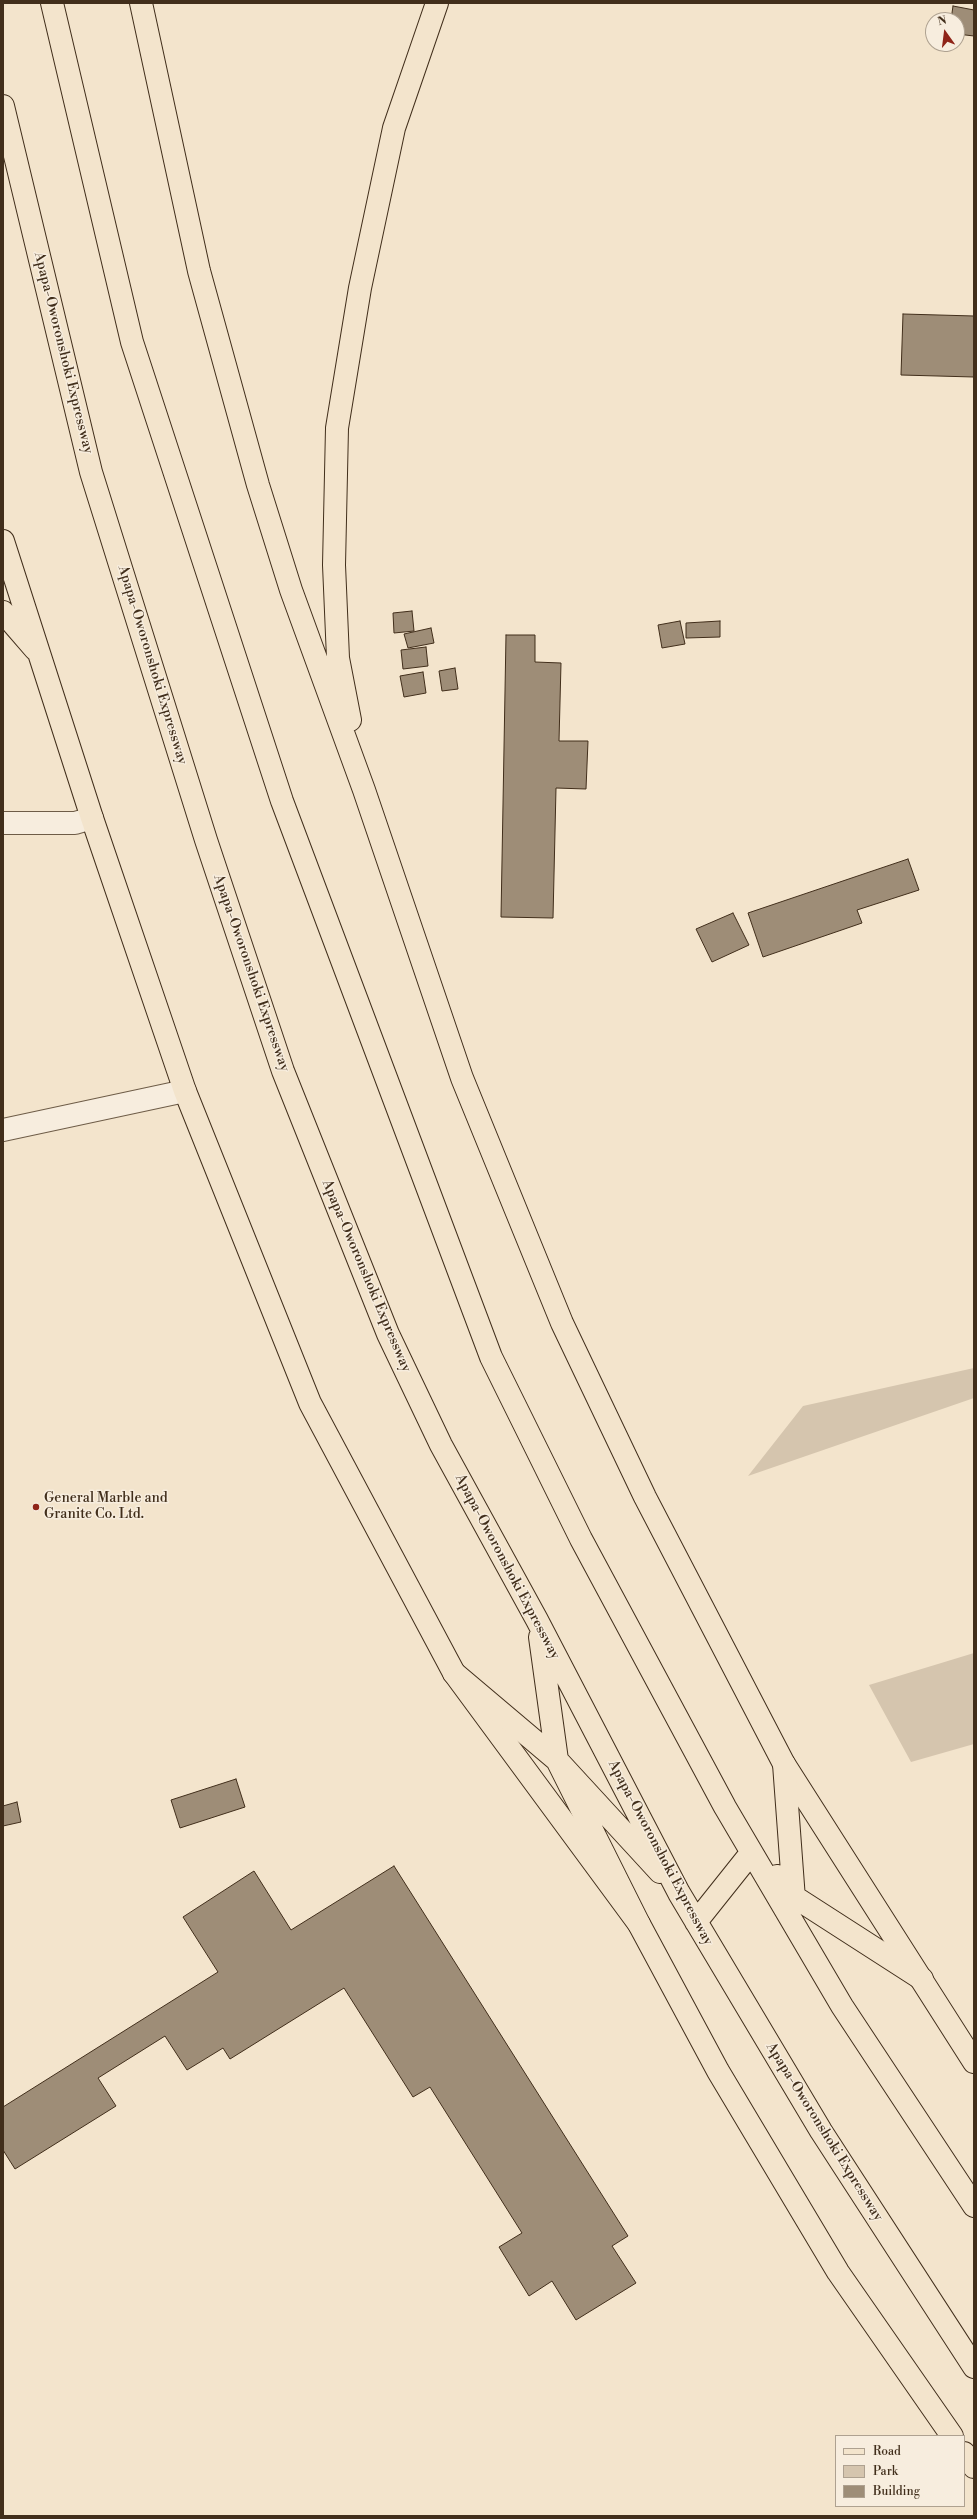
<!DOCTYPE html>
<html>
<head>
<meta charset="utf-8">
<style>
	body { margin:0 }
	#map { position:relative; width:977px; height:2519px; overflow:hidden; background:#f3e4cc; font-family:"Libre Bodoni",serif }
	canvas { display:block }
	.frame { position:absolute; inset:0; border:4px solid #412e1b; pointer-events:none }
	.legend { position:absolute; left:835px; top:2435px; width:130px; height:72px; box-sizing:border-box; background:#f7edde; border:1px solid #aea190; margin:0; padding:5px 7px; list-style:none; font-size:12px; color:#412e1b }
	.legend li { display:flex; align-items:center; gap:8px; height:20px }
	.legend b { width:20px; border:1px solid #aea190 }
	.north { position:absolute; left:925px; top:12px; width:40px; height:40px; box-sizing:border-box; background:#f7edde; border:1px solid #aea190; border-radius:50%; rotate:346deg; font-size:11px; font-weight:700; line-height:16px; text-align:center; color:#412e1b }
	.north::after { content:''; display:block; margin:auto; width:14px; height:18px; background:#8f2418; clip-path:polygon(50% 0,100% 100%,50% 72%,0 100%) }
</style>
</head>
<body>
<div id="map">
<canvas width="977" height="2519"></canvas>
<div class="frame"></div>
<ul class="legend">
<li><b style="height:5px;background:#f3e4cc"></b>Road</li>
<li><b style="height:11px;background:#d5c5ae"></b>Park</li>
<li><b style="height:11px;background:#9e8d77"></b>Building</li>
</ul>
<div class="north">N</div>
</div>
<script>
const ctx = document.querySelector('canvas').getContext('2d');
ctx.lineJoin = 'round';
function fill(path, color) {
  ctx.fillStyle = color;
  ctx.fill(path, 'evenodd');
}
function poly(rows) {
  const path = new Path2D();
  for (const r of rows) {
    path.moveTo(r[0], r[1]);
    for (let i = 2; i < r.length; i += 2) path.lineTo(r[i], r[i + 1]);
  }
  return path;
}
function stroke(path, color, width, dash) {
  ctx.strokeStyle = color;
  ctx.lineWidth = width;
  ctx.lineCap = dash ? 'butt' : 'round';
  ctx.setLineDash(dash || []);
  ctx.stroke(path);
}
function write(font, color, halo, rows, align = 'center') {
  ctx.font = font + ' "Libre Bodoni",serif';
  ctx.lineWidth = 3;
  ctx.setLineDash([]);
  ctx.textBaseline = 'middle';
  ctx.strokeStyle = halo;
  ctx.fillStyle = color;
  for (const [text, x, y, turn = 0] of rows) {
    ctx.save();
    ctx.translate(x, y);
    ctx.rotate((+turn || 0) * Math.PI / 180);
    ctx.textAlign = isNaN(turn) ? turn : align;
    if (halo) ctx.strokeText(text, 0, 0);
    ctx.fillText(text, 0, 0);
    ctx.restore();
  }
}
fill(poly([
	[974,1368,974,1398,748,1476,803,1406],
	[974,1653,974,1744,911,1762,869,1685]
]), '#d5c5ae');
const building = poly([
	[953,6,974,10,974,36,957,34,957,20,951,20,953,6],
	[903,314,974,316,974,377,901,375,903,314],
	[412,611,414,631,394,633,393,613,412,611],
	[680,621,685,644,662,648,658,625,680,621],
	[720,621,720,637,686,638,686,623,720,621],
	[431,628,434,643,408,648,404,634,431,628],
	[506,635,535,635,535,662,561,663,559,741,588,741,586,789,556,788,553,918,501,917,506,635],
	[426,647,428,666,403,669,401,650,426,647],
	[455,668,458,689,442,691,439,671,455,668],
	[423,672,426,693,404,697,400,676,423,672],
	[908,859,919,890,857,910,862,923,763,957,748,913,908,859],
	[733,913,749,945,712,962,696,929,733,913],
	[236,1779,245,1807,180,1828,171,1800,236,1779],
	[17,1802,21,1822,3,1826,3,1806,17,1802],
	[394,1866,628,2236,612,2246,636,2283,576,2320,552,2281,529,2296,499,2247,522,2233,430,2087,413,2097,344,1988,230,2059,223,2048,187,2070,165,2036,98,2078,116,2106,15,2169,3,2150,3,2107,218,1972,183,1917,254,1871,291,1930,394,1866]
]);
fill(building, '#9e8d77');
stroke(building, '#412e1b', 1);
const service = poly([
	[3,823,75,823,92,818]
]);
const minor = poly([
	[3,1130,185,1091]
]);
const primary = poly([
	[141,3,199,271,258,485,291,590,364,790,462,1078,562,1323,645,1497,784,1764,974,2062],
	[3,541,92,818,185,1091,310,1403,454,1673,639,1924,718,2071,838,2272,952,2436],
	[3,612,35,649],
	[350,720,338,658,334,565,337,428,360,288,394,128,437,3],
	[964,2453,974,2467]
]);
const motorway = poly([
	[52,3,132,342,282,801,491,1357,581,1539,725,1807,842,2006,974,2206],
	[3,106,91,472,206,840,283,1071,388,1334,441,1445,537,1620,679,1893,821,2131,974,2367],
	[540,1637,557,1760,639,1924],
	[454,1673,557,1760,660,1872],
	[784,1764,794,1899],
	[777,1876,793,1896,922,1979],
	[696,1922,751,1853]
]);
stroke(service, '#6e5c47', 24);
stroke(minor, '#6e5c47', 24);
stroke(primary, '#412e1b', 24);
stroke(motorway, '#412e1b', 24);
stroke(service, '#f7edde', 22);
stroke(minor, '#f7edde', 22);
stroke(primary, '#f3e4cc', 22);
stroke(motorway, '#f3e4cc', 22);
for (const [x, y, r, color] of [
	[36,1507,4,"#8f2418"]
]) {
  const dot = new Path2D();
  dot.arc(x, y, r, 0, 2 * Math.PI);
  ctx.fillStyle = color;
  ctx.fill(dot);
  stroke(dot, '#f7edde', 1.5);
}
write('14px', '#412e1b', '#f7edde', [
	["Apapa-Oworonshoki Expressway",63,353,76],
	["Apapa-Oworonshoki Expressway",152,665,73],
	["Apapa-Oworonshoki Expressway",251,973,71],
	["Apapa-Oworonshoki Expressway",366,1276,67],
	["Apapa-Oworonshoki Expressway",507,1567,62],
	["Apapa-Oworonshoki Expressway",660,1853,62],
	["Apapa-Oworonshoki Expressway",824,2132,58]
]);
write('14px', '#412e1b', '#f7edde', [
	["General Marble and",44,1499],
	["Granite Co. Ltd.",44,1515]
], 'left');
</script>
</body>
</html>
